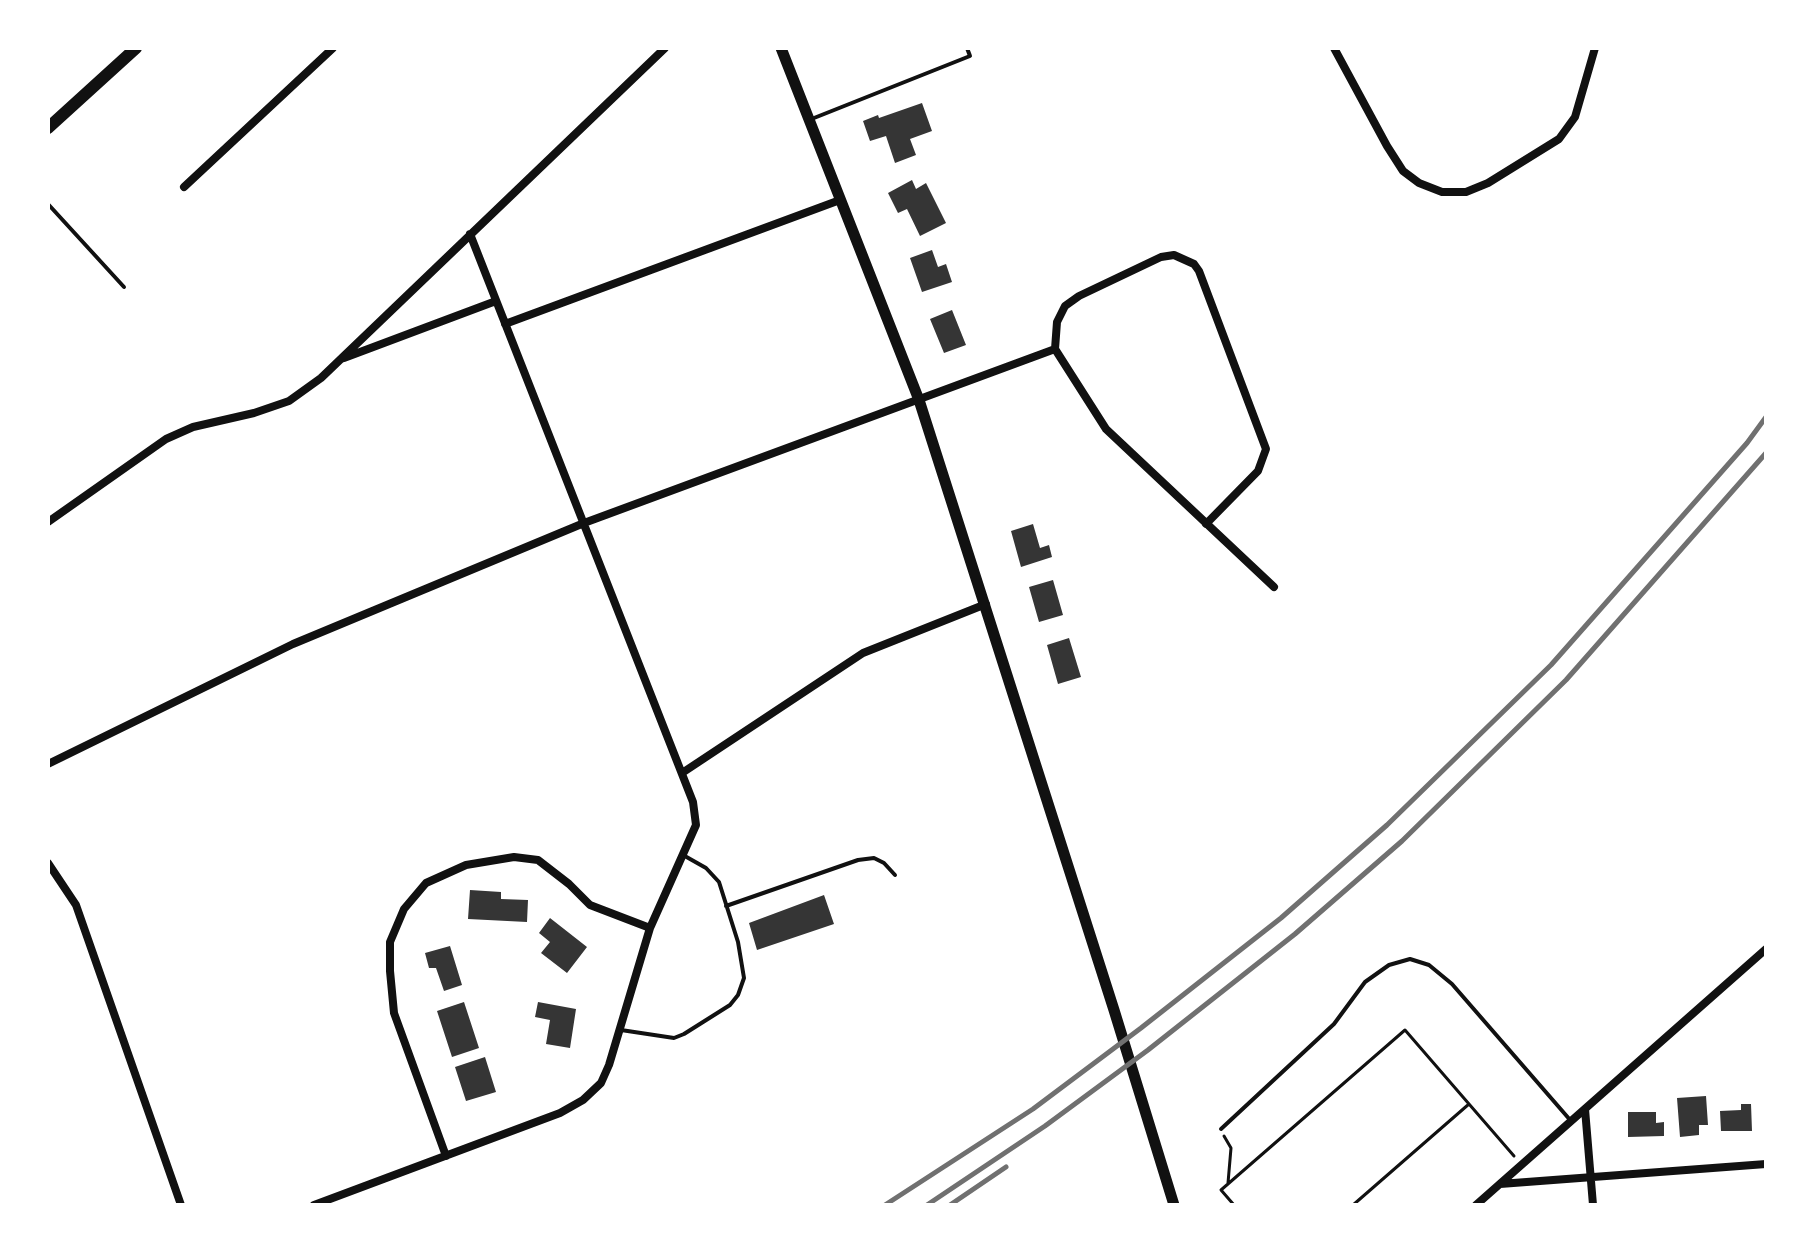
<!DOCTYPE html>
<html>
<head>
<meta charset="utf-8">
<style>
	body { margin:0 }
	#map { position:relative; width:1814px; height:1253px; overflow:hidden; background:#fff; font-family:"Space Grotesk",sans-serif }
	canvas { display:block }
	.frame { position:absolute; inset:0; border:50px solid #fff; pointer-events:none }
</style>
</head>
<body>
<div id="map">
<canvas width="1814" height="1253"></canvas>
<div class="frame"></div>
</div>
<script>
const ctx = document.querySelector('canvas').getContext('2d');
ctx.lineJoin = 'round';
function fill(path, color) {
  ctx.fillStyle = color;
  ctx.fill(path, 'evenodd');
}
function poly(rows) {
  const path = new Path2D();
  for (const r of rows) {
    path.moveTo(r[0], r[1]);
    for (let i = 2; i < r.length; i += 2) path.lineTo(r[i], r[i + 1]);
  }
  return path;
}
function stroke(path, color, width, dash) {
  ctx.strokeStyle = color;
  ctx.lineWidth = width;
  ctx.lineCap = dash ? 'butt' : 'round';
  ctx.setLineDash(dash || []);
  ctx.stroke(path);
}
fill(poly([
	[922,103,932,131,910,139,916,155,895,163,886,136,870,141,863,121,878,115,879,118],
	[912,180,916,189,926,183,946,223,920,236,907,209,898,213,888,193],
	[932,250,938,267,946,264,952,282,922,292,910,258],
	[952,310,966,345,944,353,930,319],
	[1033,524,1040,548,1049,545,1052,557,1021,567,1011,531],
	[1053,580,1063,615,1039,622,1029,587],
	[1069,638,1081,677,1058,684,1047,645],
	[470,890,501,892,501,899,528,900,527,922,468,919],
	[824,895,834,924,757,950,749,923],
	[550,918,587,947,567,973,541,953,550,942,539,933],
	[450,946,462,985,444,991,436,968,429,968,425,953],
	[464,1002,479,1048,452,1057,437,1011],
	[538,1002,576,1009,570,1048,546,1044,550,1020,535,1017],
	[485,1057,496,1092,466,1101,455,1067],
	[1706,1096,1708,1125,1699,1125,1699,1135,1680,1137,1677,1098],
	[1741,1104,1751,1104,1752,1131,1721,1131,1720,1111,1741,1110],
	[1628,1112,1656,1112,1656,1123,1664,1122,1664,1136,1628,1137]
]), '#353535');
stroke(poly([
	[1469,1104,1514,1156],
	[1224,1136,1231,1148,1228,1183],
	[1234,1205,1221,1190,1405,1030,1469,1104,1353,1205]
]), '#111', 3);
stroke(poly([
	[809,120,970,56,967,48],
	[48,204,124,287],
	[726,906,858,860,874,858,884,863,895,875],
	[621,1030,674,1038,684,1034,730,1005,738,995,744,978,738,942,719,882,706,868,683,855],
	[1221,1129,1334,1024,1365,982,1389,965,1410,959,1429,965,1452,984,1571,1121]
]), '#111', 4);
stroke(poly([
	[1334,48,1387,146,1403,171,1419,183,1442,192,1466,192,1488,183,1559,139,1575,117,1595,48],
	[184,187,333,48],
	[505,324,840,200],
	[1055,349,1057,322,1065,306,1079,296,1161,257,1174,255,1194,264,1199,271,1266,449,1258,471,1206,524],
	[344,358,496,301],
	[48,522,166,439,193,427,254,413,289,401,321,378,665,48],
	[48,764,293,644,584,523,1055,349,1106,429,1274,587],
	[682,773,863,653,986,604],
	[48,863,76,905,181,1205],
	[1585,1109,1593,1205],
	[446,1156,394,1013,390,971,390,942,404,909,426,883,466,865,514,857,538,860,569,884,590,905,650,928],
	[1500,1184,1766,1164],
	[314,1205,560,1113,583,1100,601,1083,609,1065,650,928,696,825,693,802,470,234],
	[1476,1205,1766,949]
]), '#111', 8);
stroke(poly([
	[781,48,919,400,1114,1010,1174,1205]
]), '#111', 11);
stroke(poly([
	[48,128,136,48]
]), '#111', 12);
stroke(poly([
	[885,1205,1033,1109,1141,1028,1281,918,1387,825,1551,665,1747,443,1766,417],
	[927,1205,1045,1126,1148,1050,1295,934,1402,841,1566,680,1766,453],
	[950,1205,1006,1167]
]), '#707070', 5);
</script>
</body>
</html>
